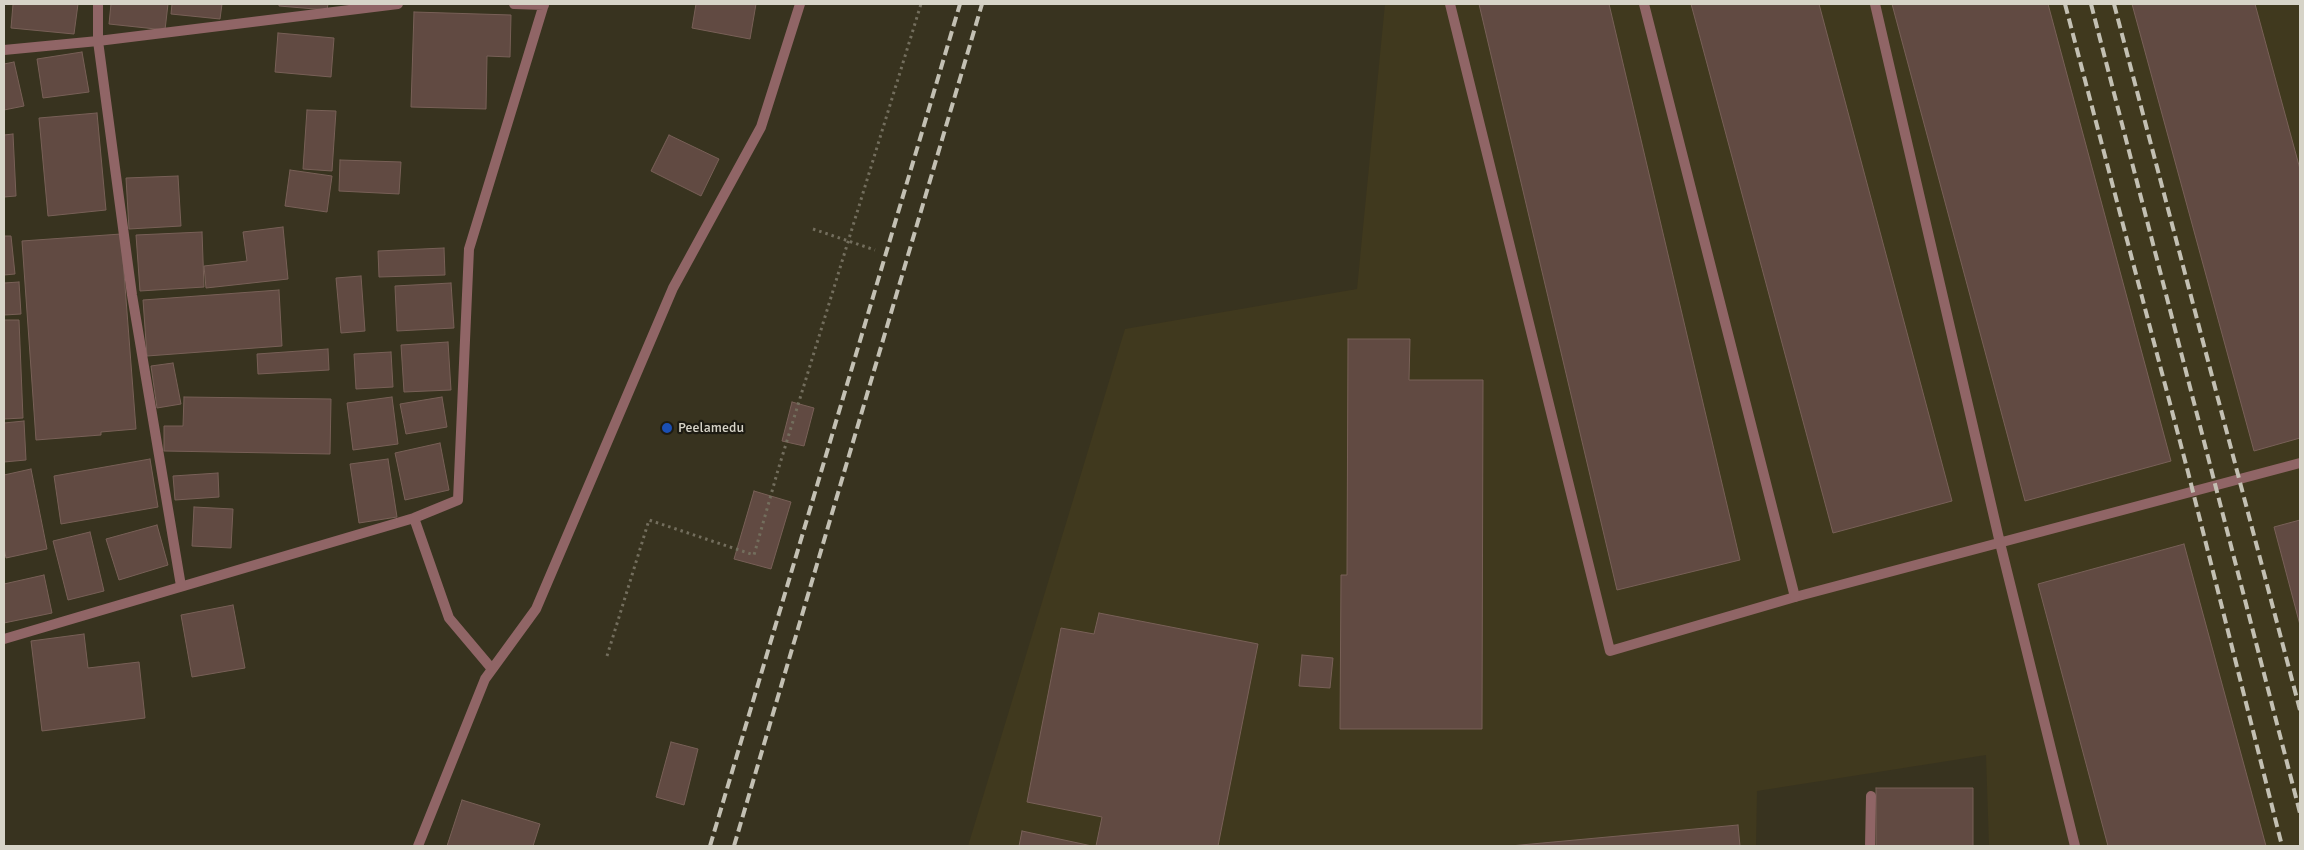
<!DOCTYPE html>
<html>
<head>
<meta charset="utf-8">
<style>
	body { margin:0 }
	#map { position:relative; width:2304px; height:850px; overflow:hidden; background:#38331f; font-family:Signika,sans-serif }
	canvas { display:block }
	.frame { position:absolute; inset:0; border:5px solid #d7d4c8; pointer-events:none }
</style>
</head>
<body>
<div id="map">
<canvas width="2304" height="850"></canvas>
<div class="frame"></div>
</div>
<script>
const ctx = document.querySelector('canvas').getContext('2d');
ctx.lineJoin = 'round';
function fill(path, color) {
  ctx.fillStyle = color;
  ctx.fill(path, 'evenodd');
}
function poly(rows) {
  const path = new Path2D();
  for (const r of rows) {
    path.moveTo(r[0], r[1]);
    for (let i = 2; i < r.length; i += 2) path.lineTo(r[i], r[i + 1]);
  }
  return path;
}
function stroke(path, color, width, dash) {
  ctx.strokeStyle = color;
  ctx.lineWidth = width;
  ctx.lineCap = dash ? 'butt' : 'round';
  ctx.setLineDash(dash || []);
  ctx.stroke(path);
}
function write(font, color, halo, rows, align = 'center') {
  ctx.font = font + ' Signika,sans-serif';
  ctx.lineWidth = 4.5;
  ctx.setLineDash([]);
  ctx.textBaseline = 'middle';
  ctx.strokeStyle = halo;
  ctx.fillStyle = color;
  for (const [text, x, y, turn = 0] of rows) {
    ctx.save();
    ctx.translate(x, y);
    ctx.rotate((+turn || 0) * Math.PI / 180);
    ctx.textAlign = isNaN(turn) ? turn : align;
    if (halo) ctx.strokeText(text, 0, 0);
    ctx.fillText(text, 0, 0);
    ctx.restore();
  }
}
fill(poly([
	[1385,4,2300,4,2300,846,1989,846,1986,755,1757,791,1756,846,968,846,1125,329,1357,289]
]), '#40391e');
const building = poly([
	[13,4,78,4,74,34,11,28,13,4],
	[111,4,168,4,165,30,109,24,111,4],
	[172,4,222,4,220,19,171,14,172,4],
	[279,4,328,4,327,10,279,6,279,4],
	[696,4,756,4,750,39,692,28,696,4],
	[1479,4,1609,4,1740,560,1617,590,1479,4],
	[1691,4,1819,4,1952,501,1833,533,1691,4],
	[1892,4,2048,4,2171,461,2025,501,1892,4],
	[2132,4,2255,4,2300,169,2300,438,2254,451,2132,4],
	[414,12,511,15,510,57,487,56,486,109,411,107,414,12],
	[278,33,334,38,331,77,275,72,278,33],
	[82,52,89,92,43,98,37,59,82,52],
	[14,62,24,106,4,110,4,64,14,62],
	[307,110,336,111,332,171,303,169,307,110],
	[97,113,106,210,48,216,39,118,97,113],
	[13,134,16,196,4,197,4,135,13,134],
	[669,135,719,159,701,196,651,171,669,135],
	[340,160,401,162,399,194,339,191,340,160],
	[290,170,332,176,327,212,285,206,290,170],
	[178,176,181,226,129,229,126,178,178,176],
	[283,227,288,279,206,288,204,266,247,261,243,232,283,227],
	[202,232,204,287,140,291,136,235,202,232],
	[121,234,136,429,101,432,101,435,36,440,22,241,121,234],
	[4,236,11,236,15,274,4,275,4,236],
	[444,248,445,275,379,277,378,251,444,248],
	[361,276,365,331,341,333,336,278,361,276],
	[19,282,21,314,4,315,4,283,19,282],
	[451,283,454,328,397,331,395,286,451,283],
	[279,290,282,346,147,356,143,300,279,290],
	[4,320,19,320,23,418,4,419,4,320],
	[1348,339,1410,339,1409,380,1483,380,1482,729,1340,729,1341,575,1347,575,1348,339],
	[448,342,451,390,404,392,401,345,448,342],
	[328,349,329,370,258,374,257,354,328,349],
	[391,352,393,387,356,389,354,354,391,352],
	[173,363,181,404,157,408,151,366,173,363],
	[184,397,331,399,330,454,164,451,164,426,183,426,184,397],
	[392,397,398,444,353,450,347,403,392,397],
	[442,397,447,427,406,434,400,404,442,397],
	[792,402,814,408,804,446,782,441,792,402],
	[24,421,26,460,4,462,4,423,24,421],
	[440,443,449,490,405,500,395,453,440,443],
	[150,459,158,507,61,524,54,476,150,459],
	[388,459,397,517,359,523,350,464,388,459],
	[31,469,47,549,6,558,4,548,4,475,31,469],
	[218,473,219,497,175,500,173,476,218,473],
	[754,491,791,502,771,569,734,559,754,491],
	[194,507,233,509,231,548,192,546,194,507],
	[2300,520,2300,625,2274,527,2300,520],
	[157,525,168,565,119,580,106,539,157,525],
	[90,532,104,591,68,600,53,541,90,532],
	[2184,544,2266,846,2108,846,2038,584,2184,544],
	[44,575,52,613,4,623,4,584,44,575],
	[233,605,245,668,192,677,181,615,233,605],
	[1099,613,1258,644,1218,846,1096,846,1102,817,1027,802,1061,628,1094,634,1099,613],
	[84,634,88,668,139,662,145,718,42,731,31,641,84,634],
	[1302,655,1333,658,1330,688,1299,686,1302,655],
	[671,742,698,749,684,805,656,797,671,742],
	[1876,788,1973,788,1973,846,1876,846,1876,788],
	[462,800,540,824,533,846,447,846,462,800],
	[1738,825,1740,846,1510,846,1738,825],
	[1022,831,1092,846,1019,846,1022,831]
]);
fill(building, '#614a42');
stroke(building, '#786057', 1);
stroke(poly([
	[813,229,875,250],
	[607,656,649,520,754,555,778,470,921,4]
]), '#736e5d', 3, [2.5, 4]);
stroke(poly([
	[1450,4,1610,651,1795,597,2300,463],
	[1875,4,2000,543,2075,846]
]), '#906566', 10);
stroke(poly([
	[98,4,98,41,132,295,181,586],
	[514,4,544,5],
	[1644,4,1795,597],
	[4,50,98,41,398,4],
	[414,518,449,618,492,669],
	[4,639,414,518,458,500,469,249,544,4],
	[418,846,485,679,536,609,673,288,761,127,800,4],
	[1870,846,1871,796]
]), '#906566', 10);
stroke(poly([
	[2065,4,2188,472,2282,846],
	[2091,4,2300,813],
	[2114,4,2300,710],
	[710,846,960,4],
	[734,846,982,4]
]), '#c3c0b3', 4, [10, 5]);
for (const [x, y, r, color] of [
	[667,428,6,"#1a4fb4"]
]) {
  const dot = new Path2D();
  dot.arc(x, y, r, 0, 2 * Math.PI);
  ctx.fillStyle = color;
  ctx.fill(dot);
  stroke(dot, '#1d1b12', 2);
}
write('14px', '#d7d4c8', '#1d1b12', [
	["Peelamedu",678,428]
], 'left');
</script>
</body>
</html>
